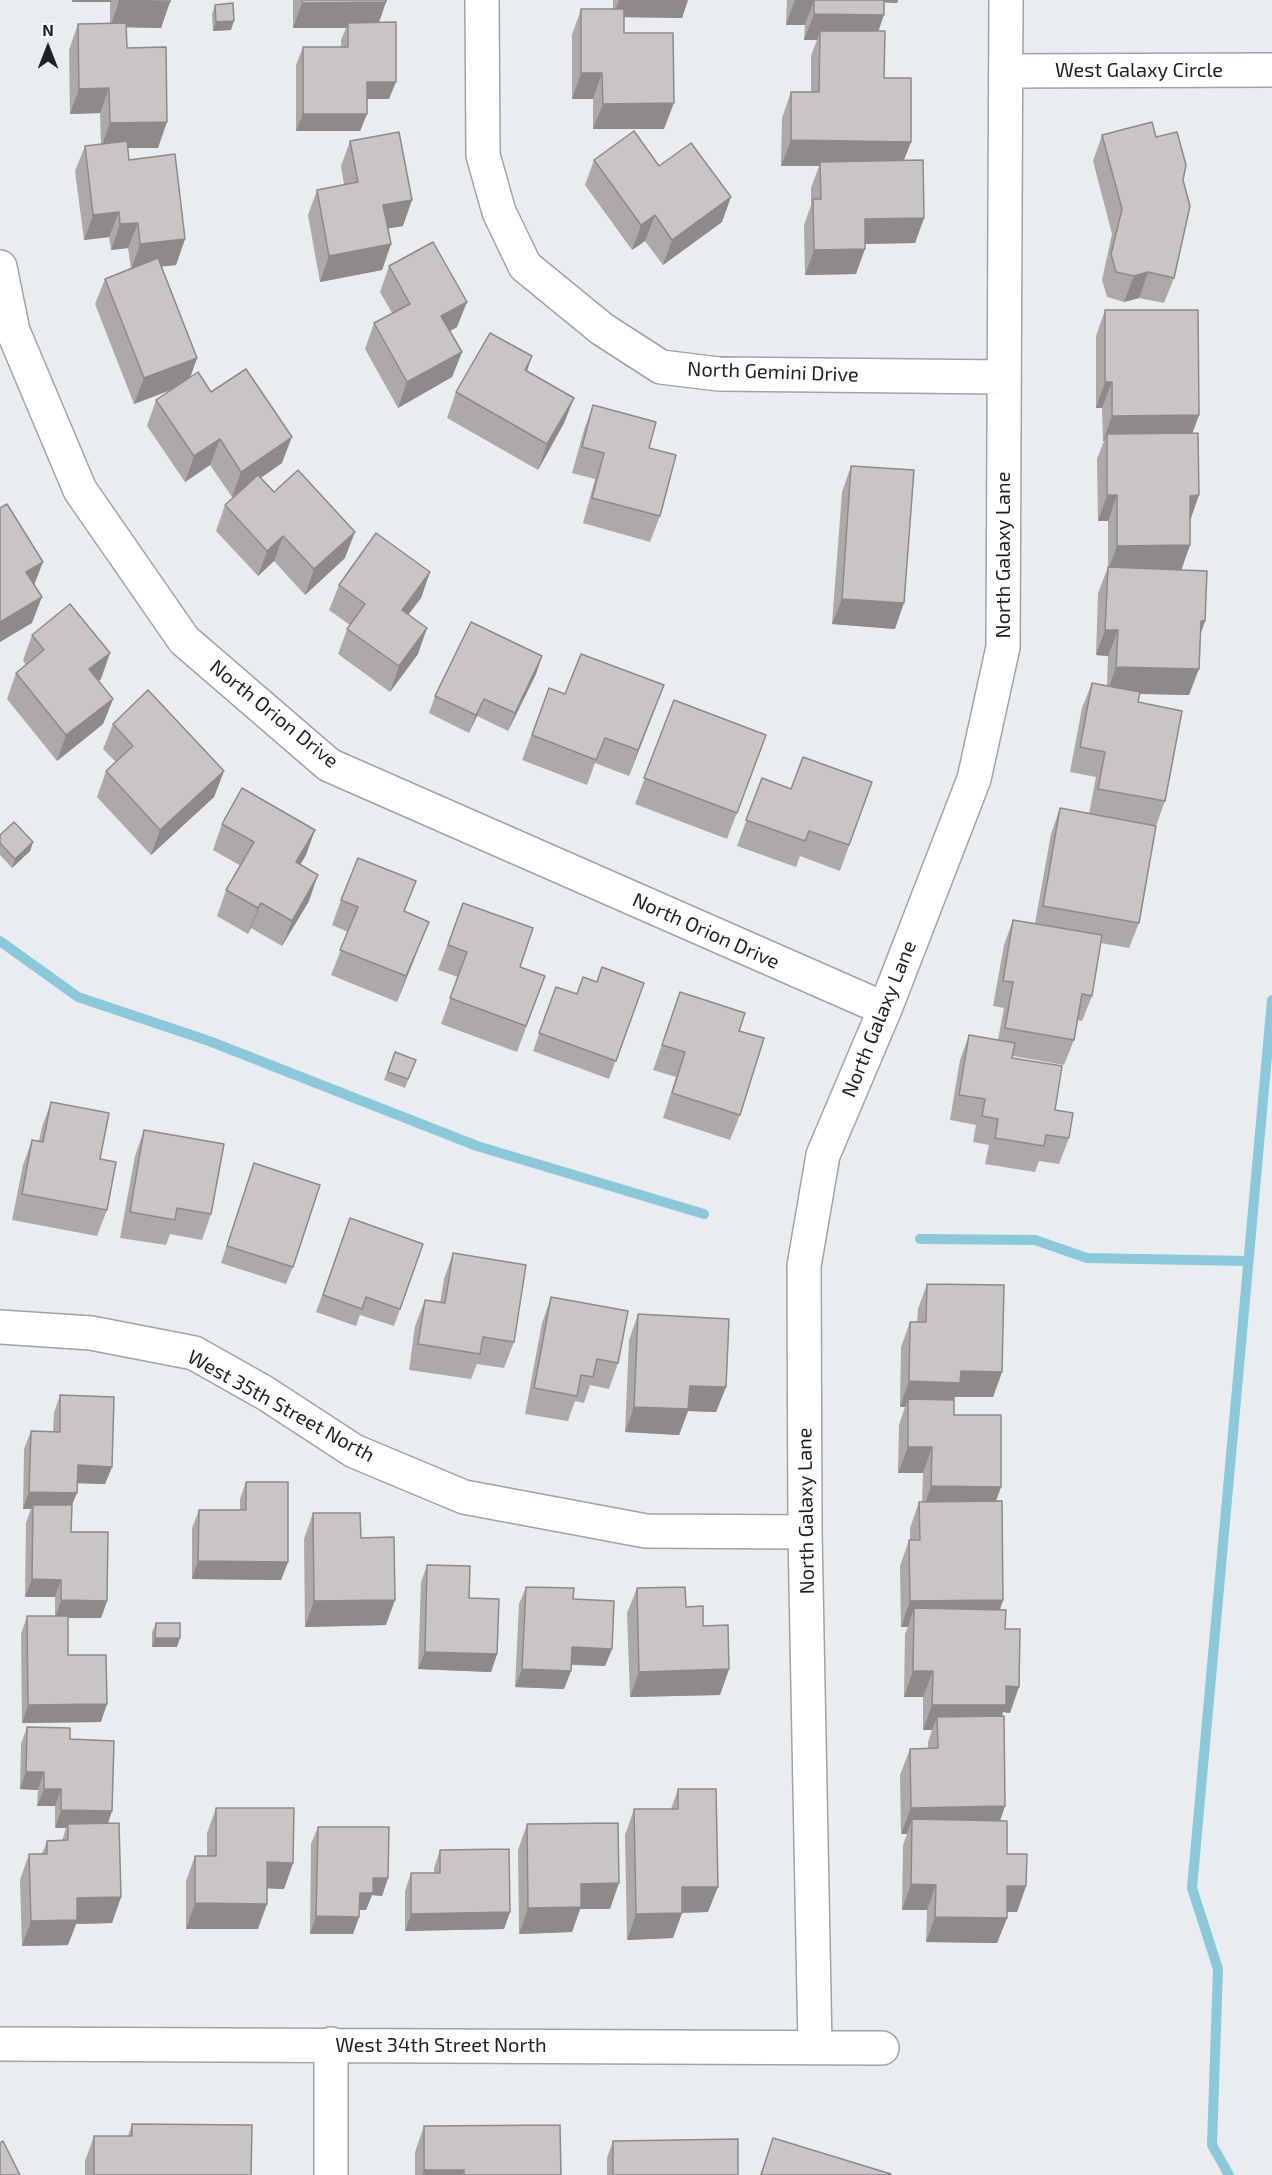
<!DOCTYPE html>
<html>
<head>
<meta charset="utf-8">
<style>
	body { margin:0 }
	#map { position:relative; width:1272px; height:2175px; overflow:hidden; background:#e9edf0; font-family:"Exo 2",sans-serif }
	canvas { display:block }
	.north { position:absolute; left:18px; top:18px; width:60px; height:60px; -webkit-text-stroke:4px #fff; paint-order:stroke; rotate:0deg; font-size:16px; font-weight:700; line-height:24px; text-align:center; color:#1f2021 }
	.north::after { content:''; display:block; margin:auto; width:21px; height:27px; background:#1f2021; clip-path:polygon(50% 0,100% 100%,50% 72%,0 100%) }
</style>
</head>
<body>
<div id="map">
<canvas width="1272" height="2175"></canvas>
<div class="north">N</div>
</div>
<script>
const ctx = document.querySelector('canvas').getContext('2d');
ctx.lineJoin = 'round';
function poly(rows) {
  const path = new Path2D();
  for (const r of rows) {
    path.moveTo(r[0], r[1]);
    for (let i = 2; i < r.length; i += 2) path.lineTo(r[i], r[i + 1]);
  }
  return path;
}
function stroke(path, color, width, dash) {
  ctx.strokeStyle = color;
  ctx.lineWidth = width;
  ctx.lineCap = dash ? 'butt' : 'round';
  ctx.setLineDash(dash || []);
  ctx.stroke(path);
}
function fill(path, color) {
  ctx.fillStyle = color;
  ctx.fill(path, 'evenodd');
}
function write(font, color, halo, rows, align = 'center') {
  ctx.font = font + ' "Exo 2",sans-serif';
  ctx.lineWidth = 5;
  ctx.setLineDash([]);
  ctx.textBaseline = 'middle';
  ctx.strokeStyle = halo;
  ctx.fillStyle = color;
  for (const [text, x, y, turn = 0] of rows) {
    ctx.save();
    ctx.translate(x, y);
    ctx.rotate((+turn || 0) * Math.PI / 180);
    ctx.textAlign = isNaN(turn) ? turn : align;
    if (halo) ctx.strokeText(text, 0, 0);
    ctx.fillText(text, 0, 0);
    ctx.restore();
  }
}
stroke(poly([
	[0,941,78,997,209,1041,477,1146,704,1214],
	[920,1239,1035,1240,1087,1258,1247,1261],
	[1229,2175,1212,2145,1218,1969,1192,1888,1272,1000]
]), '#8bc8da', 10);
const street = poly([
	[482,0,483,155,499,212,525,266,602,329,661,367,719,374,1004,377],
	[1007,71,1272,70],
	[0,267,13,331,80,490,184,640,329,765,885,1009],
	[0,1327,91,1333,194,1353,265,1393,354,1451,464,1497,646,1531,805,1532],
	[0,2044,882,2048],
	[815,2047,805,1532,804,1266,823,1155,885,1009,974,779,1003,647,1006,0],
	[331,2175,331,2044]
]);
stroke(street, '#a0a3a6', 36);
stroke(street, '#fff', 33);
fill(poly([
	[72,0,170,0,161,28,126,27,127,48,158,148,128,148,129,160,185,239,176,265,161,266,197,358,190,378,211,392,282,463,261,478,274,492,345,558,305,595,274,561,258,576,216,531,225,505,237,494,232,497,210,465,185,482,147,426,156,400,174,389,134,404,95,304,105,279,131,268,128,248,111,250,109,237,84,240,75,171,85,146,101,144,100,113,70,114,69,50,78,24,110,24,110,2,72,2],
	[293,0,386,0,379,22,389,99,367,99,367,114,360,131,296,131,296,65,303,47,341,47,341,40,346,28,293,28],
	[613,0,688,0,682,18,624,17,624,33,664,129,593,129,593,99,572,99,572,35,581,9,613,9],
	[787,0,898,0,897,3,884,2,878,31,884,78,911,142,904,160,924,218,915,243,865,244,856,274,805,275,804,225,811,205,811,188,819,166,781,166,782,118,791,92,811,92,811,56,817,40,804,40,805,25,786,25],
	[215,5,231,30,213,31,212,14],
	[1102,135,1156,137,1183,180,1174,278,1164,303,1139,298,1124,302,1107,297,1102,280,1112,234,1093,161],
	[350,141,403,226,388,228,391,244,382,270,320,282,308,215,317,190,344,185,341,166],
	[594,160,659,166,722,222,663,265,645,241,632,250,585,185],
	[389,266,457,327,450,331,462,352,452,377,398,408,365,349,374,323,392,313,380,292],
	[1105,310,1199,415,1192,433,1190,545,1181,570,1205,621,1200,636,1189,695,1140,694,1138,702,1165,801,1156,826,1139,923,1129,948,1101,943,1092,996,1082,1021,1077,1020,1074,1040,1064,1065,1013,1056,1012,1058,1055,1110,1069,1138,1059,1164,1039,1161,1035,1172,985,1164,989,1145,973,1142,976,1125,950,1120,960,1060,969,1035,998,1040,1004,1008,993,1006,1004,945,1013,920,1035,923,1051,834,1060,808,1089,814,1096,777,1070,772,1082,708,1092,683,1107,686,1108,656,1096,655,1098,593,1108,567,1108,521,1098,521,1097,459,1104,441,1103,441,1102,408,1096,408,1096,336],
	[532,356,527,371,574,398,564,423,538,470,447,418,456,392],
	[593,405,649,448,660,516,650,542,583,523,595,479,572,473,584,430],
	[851,466,895,629,832,624,842,492],
	[430,572,421,598,408,614,418,654,390,692,338,654,347,629,350,625,329,610,339,585],
	[32,635,101,679,98,681,113,699,103,724,57,761,7,699,16,673,26,665,23,660],
	[542,656,536,674,508,731,477,716,469,733,429,713,435,696],
	[664,685,629,776,595,763,587,785,522,760,549,688,565,694],
	[674,700,766,735,727,839,635,804],
	[113,724,224,771,214,797,151,855,97,797,106,771,116,762,103,749],
	[762,778,791,789,872,782,840,871,800,856,796,867,737,846],
	[222,824,306,855,300,865,309,901,282,946,251,928,248,934,217,916,226,890,241,866,213,850],
	[0,835,33,842,30,851,12,868,0,855],
	[341,900,405,912,419,947,397,1002,331,975,348,932,332,925],
	[463,903,520,967,545,976,517,1052,441,1024,458,977,438,970],
	[597,982,644,983,609,1079,533,1051,556,987,577,994],
	[680,992,739,1031,740,1115,730,1140,663,1118,676,1077,653,1070],
	[395,1052,416,1060,405,1088,384,1080],
	[51,1102,100,1159,107,1210,97,1236,12,1220,23,1165,32,1140,39,1141,42,1127],
	[144,1130,211,1214,202,1240,170,1234,166,1245,120,1238,135,1156],
	[254,1163,293,1267,286,1284,221,1263],
	[350,1218,423,1244,394,1326,360,1315,356,1326,316,1312],
	[453,1253,514,1342,504,1368,477,1364,471,1379,409,1370,415,1326,425,1300,440,1303,444,1279],
	[927,1284,1002,1372,993,1397,955,1397,954,1401,954,1415,1001,1487,996,1501,1003,1600,1000,1610,1005,1629,1010,1713,1003,1712,1002,1716,1005,1806,1000,1821,1007,1854,1026,1886,1017,1912,1007,1912,1007,1918,997,1943,926,1942,927,1910,902,1910,903,1845,907,1834,901,1834,900,1775,910,1749,928,1749,928,1742,932,1730,923,1730,923,1697,904,1697,905,1634,908,1627,901,1627,900,1566,909,1540,910,1540,910,1528,919,1502,922,1502,923,1473,898,1473,899,1425,905,1407,900,1407,901,1347,910,1322,917,1322,918,1309],
	[551,1297,618,1363,609,1389,590,1385,584,1403,575,1401,568,1421,525,1414,542,1323],
	[638,1314,726,1387,716,1412,688,1411,679,1435,625,1432,629,1340],
	[60,1395,112,1467,105,1484,77,1483,71,1508,71,1532,107,1601,101,1618,68,1618,68,1655,101,1722,22,1723,21,1634,27,1616,55,1616,55,1597,25,1597,26,1523,31,1509,23,1509,24,1449,31,1431,53,1432,54,1413],
	[246,1482,288,1562,281,1580,192,1579,192,1528,199,1510,240,1510,240,1499],
	[313,1513,361,1538,386,1625,305,1627,304,1539],
	[427,1565,469,1598,497,1654,491,1672,418,1669,421,1582],
	[526,1587,573,1599,612,1649,605,1666,571,1665,571,1671,564,1689,515,1687,519,1604],
	[637,1588,686,1607,703,1626,729,1669,720,1695,630,1697,627,1613],
	[156,1623,177,1647,152,1647,152,1632],
	[27,1727,70,1739,112,1811,108,1823,121,1897,112,1923,76,1924,68,1945,22,1946,20,1880,29,1854,42,1854,47,1841,62,1841,66,1828,55,1828,55,1806,37,1806,38,1790,20,1789,21,1744],
	[678,1789,708,1912,682,1913,673,1938,627,1940,625,1835,634,1809,671,1809],
	[216,1808,293,1863,284,1889,267,1888,258,1929,186,1929,186,1881,195,1856,207,1856,207,1833],
	[527,1824,610,1909,580,1909,572,1932,519,1934,518,1850],
	[318,1827,388,1878,382,1896,372,1895,366,1910,359,1910,359,1917,353,1934,310,1934,311,1844],
	[440,1850,510,1912,504,1929,405,1931,405,1891,411,1873,434,1873,434,1868],
	[132,2124,251,2175,85,2175,85,2161,94,2136,128,2136],
	[424,2126,561,2175,415,2175,415,2152],
	[773,2138,891,2175,760,2175],
	[613,2141,738,2175,607,2175,607,2158]
]), '#ada9a9');
fill(poly([
	[73,0,111,0,110,2,72,2],
	[619,0,688,0,682,18,613,17],
	[795,0,814,0,805,25,786,25],
	[876,0,898,0,897,3,876,2],
	[119,1,170,2,161,28,110,27],
	[386,2,377,28,348,23,346,28,293,28,302,3],
	[814,14,884,15,875,41,820,31,817,40,804,40],
	[234,21,231,30,213,31,216,22],
	[581,73,602,73,593,99,572,99],
	[367,82,396,82,389,99,360,99],
	[109,88,100,113,70,114,79,89],
	[674,103,664,129,593,129,603,104],
	[303,114,367,114,360,131,296,131],
	[167,122,158,148,101,148,110,123],
	[791,140,911,142,901,167,820,162,819,166,781,166],
	[731,197,722,222,663,265,672,240],
	[412,200,403,226,374,231,383,205],
	[119,212,109,237,84,240,93,215],
	[655,215,645,241,632,250,641,225],
	[924,218,915,243,855,244,865,219],
	[138,223,128,248,111,250,120,224],
	[185,239,176,265,131,270,140,244],
	[391,244,382,270,320,282,329,256],
	[865,249,856,274,805,275,814,250],
	[1148,272,1139,298,1124,302,1134,276],
	[467,302,457,327,432,341,441,316],
	[462,352,452,377,398,408,407,382],
	[532,356,523,382,525,370],
	[197,358,188,383,134,404,144,378],
	[1105,382,1112,382,1102,408,1096,408],
	[574,398,564,423,538,470,547,444],
	[1199,415,1190,440,1107,434,1104,441,1103,441,1112,416],
	[292,437,282,463,232,497,241,472],
	[220,439,210,465,185,482,194,456],
	[1107,495,1117,495,1108,521,1098,521],
	[1199,495,1190,521,1190,496],
	[355,532,345,558,305,595,314,569],
	[283,536,274,561,258,576,267,551],
	[1190,545,1181,571,1108,571,1117,546],
	[43,562,33,588,26,572],
	[430,572,421,598,393,635,402,610],
	[42,597,32,623,0,642,0,622],
	[842,599,904,603,895,629,832,624],
	[1201,621,1205,621,1196,646],
	[427,628,418,654,390,692,399,666],
	[1105,630,1118,630,1108,656,1096,655],
	[110,653,101,679,80,695,89,669],
	[542,656,536,674,508,731,515,713],
	[1116,667,1199,669,1189,695,1107,693],
	[664,685,629,776,638,750],
	[113,699,103,724,57,761,66,735],
	[484,699,477,716,469,733,476,715],
	[224,771,214,797,151,855,160,830],
	[315,830,306,855,286,888,296,862],
	[33,842,30,851,12,868,15,859],
	[318,875,309,901,282,946,292,921],
	[261,903,251,928,248,934,258,908],
	[429,922,397,1002,406,976],
	[961,1371,1002,1372,993,1397,955,1397,951,1408,908,1399,905,1407,900,1407,909,1381],
	[690,1386,726,1387,716,1412,688,1411,679,1435,625,1432,634,1407],
	[908,1447,932,1447,923,1473,898,1473],
	[78,1465,112,1467,105,1484,71,1483],
	[931,1486,1001,1487,992,1512,922,1512],
	[29,1492,77,1493,70,1510,33,1505,31,1509,23,1509],
	[198,1561,288,1562,281,1580,192,1579],
	[32,1579,61,1580,55,1597,25,1597],
	[61,1600,107,1601,101,1618,55,1618],
	[395,1600,386,1625,305,1627,314,1601],
	[1003,1600,994,1625,914,1608,908,1627,901,1627,910,1601],
	[155,1638,180,1638,177,1647,152,1647],
	[572,1647,612,1649,605,1666,565,1664],
	[425,1652,497,1654,491,1672,418,1669],
	[522,1669,571,1671,564,1689,515,1687],
	[729,1669,720,1695,630,1697,639,1672],
	[913,1671,933,1671,923,1697,904,1697],
	[1006,1686,1019,1687,1010,1713,1003,1712,996,1731,937,1717,932,1730,923,1730,932,1705],
	[107,1704,101,1722,22,1723,28,1705],
	[26,1772,44,1772,38,1790,20,1789],
	[44,1789,61,1789,55,1806,37,1806],
	[1005,1806,996,1832,912,1819,907,1834,901,1834,911,1808],
	[61,1810,112,1811,106,1829,68,1824,66,1828,55,1828],
	[267,1862,293,1863,284,1889,258,1888],
	[373,1878,388,1878,382,1896,372,1895,366,1910,353,1910,360,1893],
	[619,1883,610,1909,580,1909,572,1932,519,1934,528,1908,581,1884],
	[911,1884,936,1885,927,1910,902,1910],
	[1007,1886,1026,1886,1017,1912,998,1912],
	[682,1887,718,1887,708,1912,672,1913],
	[121,1897,112,1923,76,1924,68,1945,22,1946,31,1921,77,1898],
	[195,1903,267,1904,258,1929,186,1929],
	[510,1912,504,1929,405,1931,411,1914],
	[682,1913,673,1938,627,1940,636,1914],
	[316,1916,359,1917,353,1934,310,1934],
	[935,1917,1007,1918,997,1943,926,1942],
	[424,2170,464,2170,462,2175,422,2175]
]), '#8d8a89');
const building = poly([
	[119,0,170,0,170,2,119,1,119,0],
	[302,0,386,0,386,2,302,3,302,0],
	[814,0,884,0,884,15,814,14,814,0],
	[233,3,234,21,216,22,215,5,233,3],
	[581,9,624,9,624,33,673,33,674,103,603,104,602,73,581,73,581,9],
	[396,22,396,82,367,82,367,114,303,114,303,47,348,47,348,23,396,22],
	[126,23,127,48,166,47,167,122,110,123,109,88,79,89,78,24,126,23],
	[820,31,885,31,884,78,911,78,911,142,791,140,791,92,819,92,820,31],
	[1152,122,1156,137,1177,132,1186,165,1183,180,1190,206,1174,278,1148,272,1134,276,1116,272,1111,254,1122,209,1102,135,1152,122],
	[634,131,659,166,691,143,731,197,672,240,655,215,641,225,594,160,634,131],
	[399,132,412,200,383,205,391,244,329,256,317,190,358,182,350,141,399,132],
	[127,141,129,160,175,154,185,239,140,244,138,223,120,224,119,212,93,215,85,146,127,141],
	[923,160,924,218,865,219,865,249,814,250,813,199,821,199,820,162,923,160],
	[433,242,467,302,441,316,462,352,407,382,374,323,410,304,389,266,433,242],
	[158,258,197,358,144,378,105,279,158,258],
	[1105,310,1198,310,1199,415,1112,416,1112,382,1105,382,1105,310],
	[490,333,532,356,525,370,574,398,547,444,456,392,490,333],
	[246,369,292,437,241,472,220,439,194,456,156,400,198,372,211,392,246,369],
	[593,405,656,422,649,448,676,455,660,516,592,498,604,453,582,447,593,405],
	[1198,433,1199,495,1190,496,1190,545,1117,546,1117,495,1107,495,1107,434,1198,433],
	[851,466,914,470,904,603,842,599,851,466],
	[298,470,355,532,314,569,283,536,267,551,225,505,258,475,274,492,298,470],
	[7,504,43,562,26,572,42,597,0,622,0,508,7,504],
	[376,533,430,572,402,610,427,628,399,666,347,629,365,604,339,585,376,533],
	[1108,567,1207,571,1205,621,1201,621,1199,669,1116,667,1118,630,1105,630,1108,567],
	[70,604,110,653,89,669,113,699,66,735,16,673,44,650,32,635,70,604],
	[471,622,542,656,515,713,484,699,476,715,435,696,471,622],
	[581,654,664,685,638,750,605,738,596,760,532,735,549,688,565,694,581,654],
	[1092,683,1140,692,1138,702,1182,711,1165,801,1098,789,1105,752,1080,747,1092,683],
	[148,690,224,771,160,830,106,771,133,746,113,724,148,690],
	[674,700,766,735,737,813,644,778,674,700],
	[803,757,872,782,849,845,809,831,805,841,746,820,762,778,791,789,803,757],
	[242,788,315,830,296,862,318,875,292,921,261,903,258,908,226,890,254,842,222,824,242,788],
	[1060,808,1156,826,1139,923,1043,906,1060,808],
	[14,822,33,842,15,859,0,843,0,835,14,822],
	[358,858,416,881,404,911,429,922,406,976,340,950,358,907,341,900,358,858],
	[463,903,533,928,520,967,545,976,526,1026,450,998,467,952,448,945,463,903],
	[1013,920,1102,935,1092,996,1082,994,1074,1040,1005,1028,1013,982,1003,981,1013,920],
	[602,967,644,983,616,1061,539,1033,556,987,577,994,583,977,597,982,602,967],
	[680,992,745,1013,739,1031,764,1038,740,1115,672,1093,685,1052,662,1045,680,992],
	[969,1035,1015,1043,1012,1058,1062,1066,1055,1110,1073,1113,1069,1138,1046,1135,1044,1146,995,1138,998,1119,982,1116,985,1099,959,1095,969,1035],
	[395,1052,416,1060,408,1079,388,1072,395,1052],
	[51,1102,109,1113,100,1159,116,1162,107,1210,22,1194,32,1140,43,1142,51,1102],
	[144,1130,224,1144,211,1214,177,1208,175,1220,130,1212,144,1130],
	[254,1163,320,1185,293,1267,227,1246,254,1163],
	[350,1218,423,1244,400,1309,366,1297,362,1309,323,1295,350,1218],
	[453,1253,526,1265,514,1342,483,1337,480,1354,418,1344,425,1300,445,1303,453,1253],
	[927,1284,1004,1285,1002,1372,961,1371,960,1383,909,1381,910,1322,926,1322,927,1284],
	[551,1297,628,1311,618,1363,597,1359,593,1377,581,1375,577,1396,534,1388,551,1297],
	[638,1314,729,1319,726,1387,690,1386,688,1409,634,1407,638,1314],
	[60,1395,114,1397,112,1467,78,1465,77,1493,29,1492,31,1431,60,1432,60,1395],
	[908,1399,954,1400,954,1415,1001,1415,1001,1487,931,1486,932,1447,908,1447,908,1399],
	[246,1482,288,1482,288,1562,198,1561,199,1510,246,1510,246,1482],
	[1002,1501,1003,1600,910,1601,909,1540,920,1540,919,1502,1002,1501],
	[33,1505,72,1505,71,1532,108,1532,107,1601,61,1600,61,1580,32,1579,33,1505],
	[313,1513,360,1513,361,1538,394,1537,395,1600,314,1601,313,1513],
	[427,1565,470,1566,469,1598,499,1599,497,1654,425,1652,427,1565],
	[526,1587,574,1588,573,1599,614,1601,612,1649,572,1647,571,1671,522,1669,526,1587],
	[685,1587,686,1607,703,1606,703,1626,728,1625,729,1669,639,1672,637,1588,685,1587],
	[914,1608,1006,1610,1005,1629,1020,1629,1019,1687,1006,1686,1006,1705,932,1705,933,1671,913,1671,914,1608],
	[27,1616,68,1616,68,1655,106,1655,107,1704,28,1705,27,1616],
	[156,1623,180,1623,180,1638,155,1638,156,1623],
	[1004,1716,1005,1806,911,1808,910,1749,938,1748,937,1717,1004,1716],
	[27,1727,70,1728,70,1739,114,1741,112,1811,61,1810,61,1789,44,1789,44,1772,26,1772,27,1727],
	[678,1789,716,1789,718,1887,682,1887,682,1913,636,1914,634,1809,678,1809,678,1789],
	[216,1808,294,1808,293,1863,267,1862,267,1904,195,1903,195,1856,216,1856,216,1808],
	[912,1819,1007,1821,1007,1854,1027,1854,1026,1886,1007,1886,1007,1918,935,1917,936,1885,911,1884,912,1819],
	[119,1823,121,1897,77,1898,77,1920,31,1921,29,1854,47,1854,47,1841,68,1840,68,1824,119,1823],
	[618,1823,619,1883,581,1884,581,1907,528,1908,527,1824,618,1823],
	[318,1827,389,1827,388,1878,373,1878,373,1893,360,1893,359,1917,316,1916,318,1827],
	[509,1849,510,1912,411,1914,411,1873,440,1873,440,1850,509,1849],
	[132,2124,252,2125,251,2175,94,2175,94,2136,132,2136,132,2124],
	[560,2125,561,2175,464,2175,464,2170,424,2170,424,2126,560,2125],
	[773,2138,891,2174,891,2175,761,2175,773,2138],
	[738,2139,738,2175,613,2175,613,2141,738,2139],
	[3,2141,20,2175,0,2175,0,2143,3,2141]
]);
fill(building, '#c9c5c4');
stroke(building, '#8d8a89', 1.5);
write('20px', '#1f2021', '#fff', [
	["West Galaxy Circle",1139,70],
	["North Gemini Drive",773,372,2],
	["North Galaxy Lane",1003,555,-90],
	["North Orion Drive",274,714,39],
	["North Orion Drive",706,931,24],
	["North Galaxy Lane",879,1019,-68],
	["West 35th Street North",281,1406,29],
	["North Galaxy Lane",806,1511,-91],
	["West 34th Street North",441,2045]
]);
</script>
</body>
</html>
